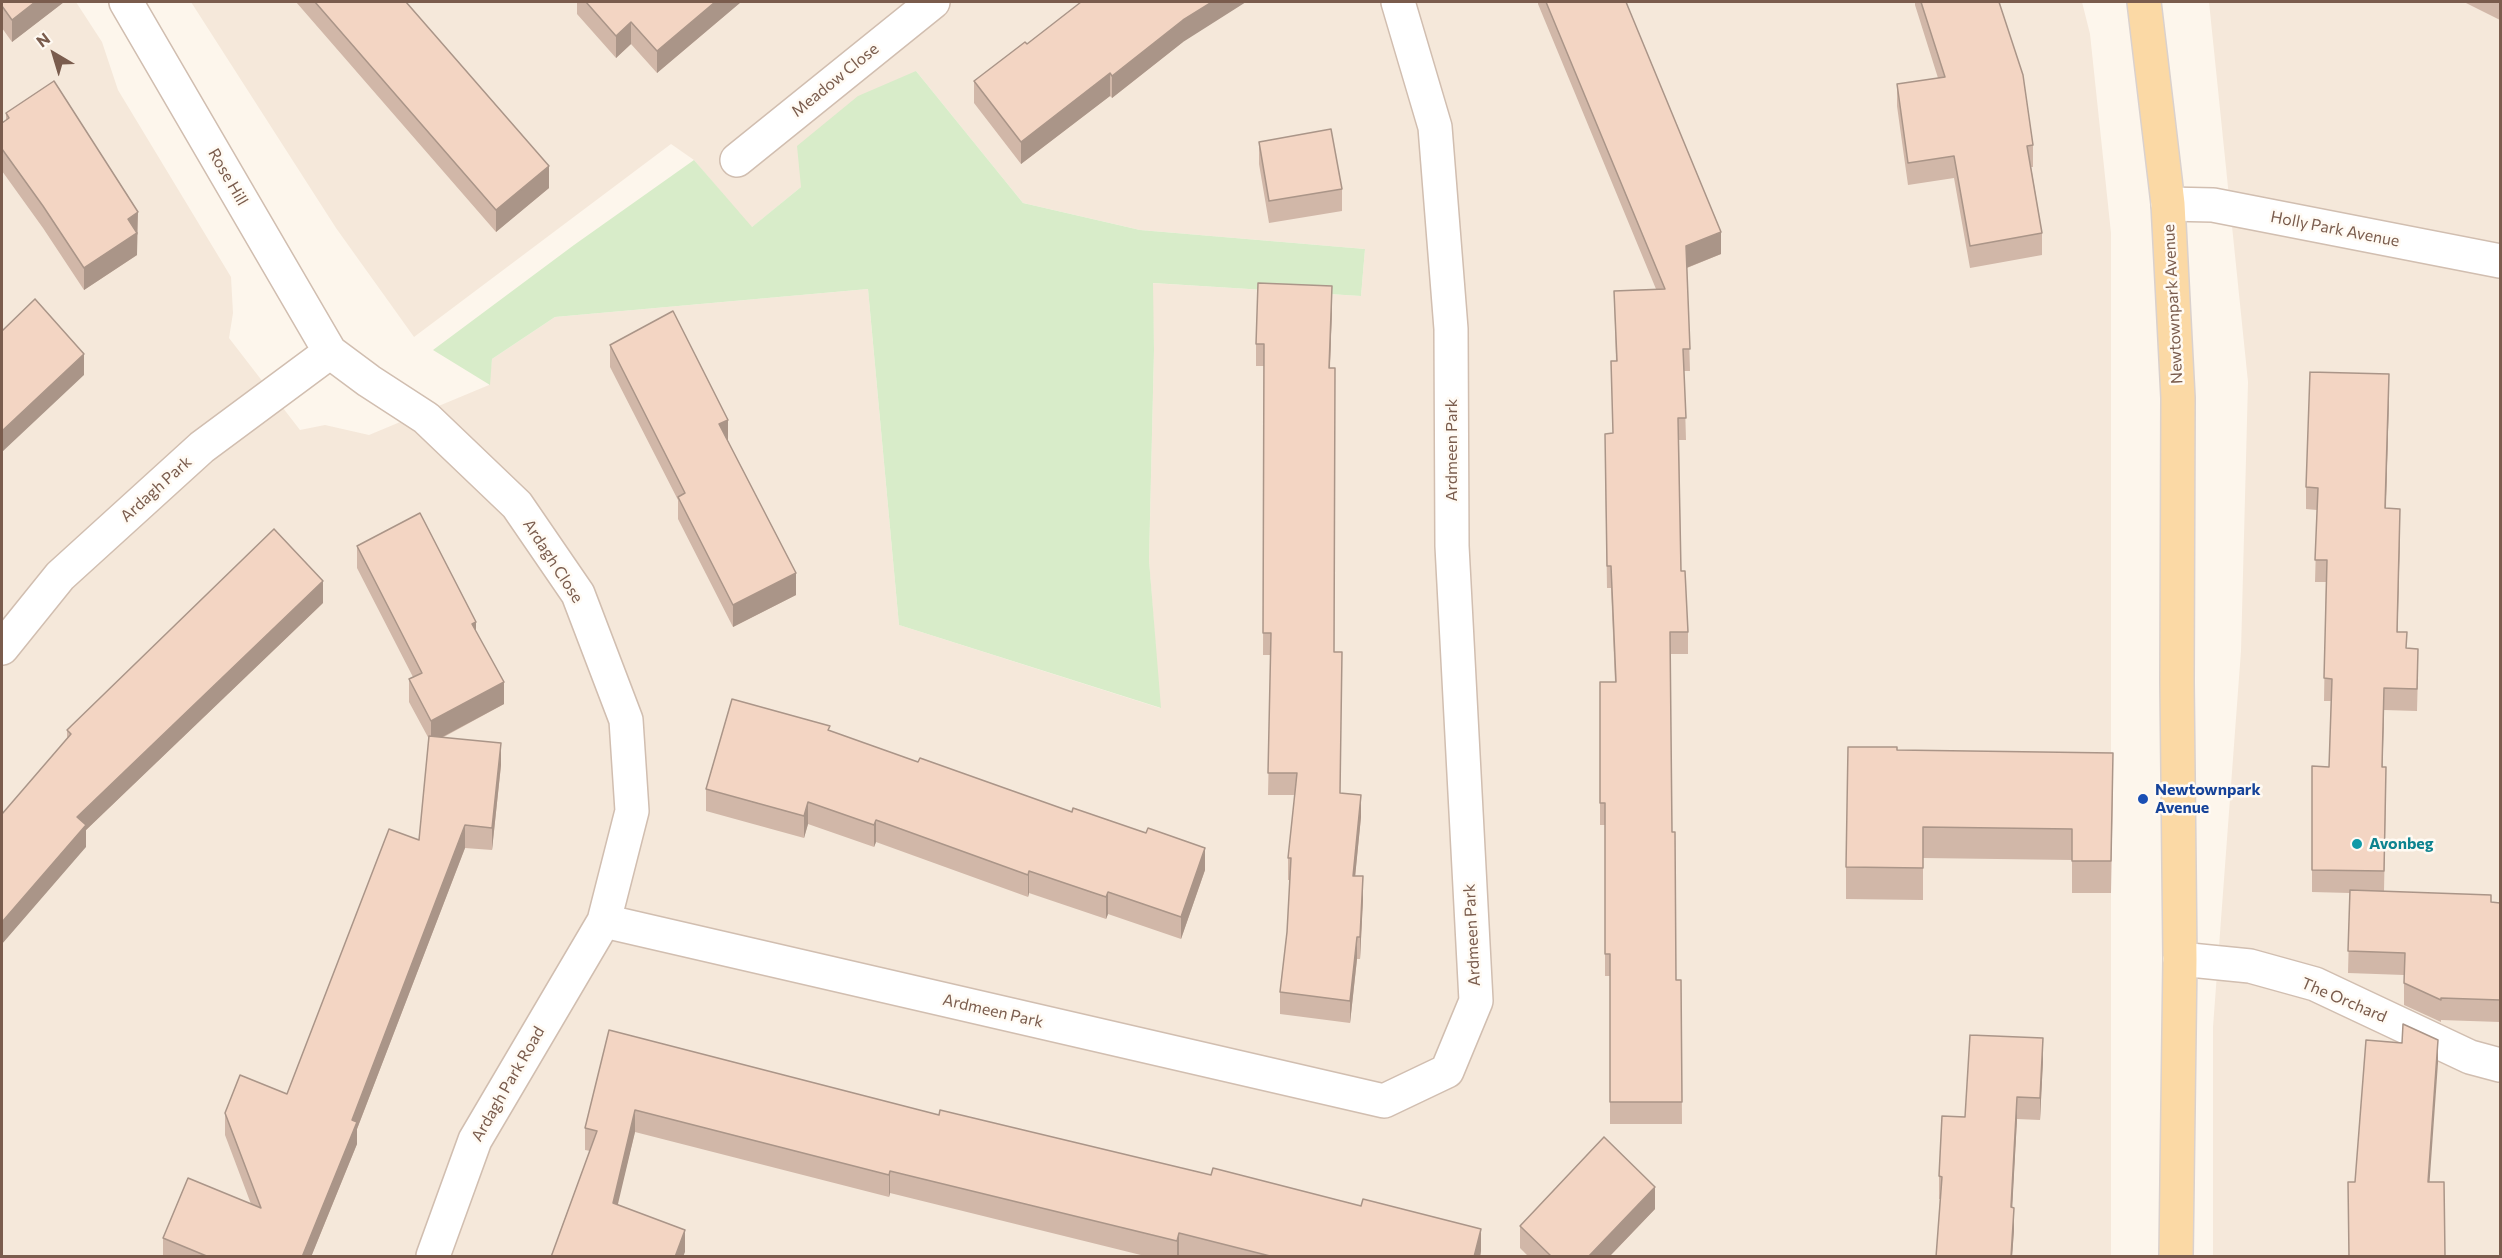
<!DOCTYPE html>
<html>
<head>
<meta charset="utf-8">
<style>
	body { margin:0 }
	#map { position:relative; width:2502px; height:1258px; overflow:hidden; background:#fdf6ec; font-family:Commissioner,sans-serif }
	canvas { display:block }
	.frame { position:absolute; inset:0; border:3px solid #7a5c4d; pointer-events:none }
	.north { position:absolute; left:24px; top:24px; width:60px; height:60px; -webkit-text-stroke:4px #fffaf3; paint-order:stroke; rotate:322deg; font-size:16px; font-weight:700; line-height:24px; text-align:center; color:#7a5c4d }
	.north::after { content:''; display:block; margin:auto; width:21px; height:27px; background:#7a5c4d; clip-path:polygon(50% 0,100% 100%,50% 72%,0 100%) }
</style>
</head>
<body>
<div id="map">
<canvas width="2502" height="1258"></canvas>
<div class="frame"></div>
<div class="north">N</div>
</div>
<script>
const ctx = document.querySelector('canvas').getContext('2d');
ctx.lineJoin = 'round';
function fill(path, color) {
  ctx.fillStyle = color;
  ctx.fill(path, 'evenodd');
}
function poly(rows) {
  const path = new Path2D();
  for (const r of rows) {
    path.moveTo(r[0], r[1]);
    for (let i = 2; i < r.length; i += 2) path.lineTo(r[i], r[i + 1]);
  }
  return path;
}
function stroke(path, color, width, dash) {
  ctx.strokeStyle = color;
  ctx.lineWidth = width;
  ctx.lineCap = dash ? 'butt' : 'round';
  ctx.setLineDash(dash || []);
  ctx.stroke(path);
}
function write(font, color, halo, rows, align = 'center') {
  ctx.font = font + ' Commissioner,sans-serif';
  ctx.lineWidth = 5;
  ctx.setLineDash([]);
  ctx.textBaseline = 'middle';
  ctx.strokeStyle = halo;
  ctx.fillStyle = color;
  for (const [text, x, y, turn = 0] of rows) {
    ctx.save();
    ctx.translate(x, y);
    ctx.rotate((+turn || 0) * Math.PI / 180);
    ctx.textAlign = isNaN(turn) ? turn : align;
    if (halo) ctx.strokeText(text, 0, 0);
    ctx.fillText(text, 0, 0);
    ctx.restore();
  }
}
fill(poly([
	[2,2,76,2,102,42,118,90,231,277,233,313,229,338,300,430,325,425,369,435,489,385,492,359,555,317,868,289,899,625,1160,708,1149,560,1154,350,1152,283,1361,296,1365,249,1140,230,1023,203,916,71,801,187,751,228,694,160,671,144,414,337,336,228,191,2,2082,2,2090,34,2111,233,2111,1256,2,1256],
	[2209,2,2500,2,2500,1256,2213,1256,2213,1027,2241,651,2248,382]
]), '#f5e8da');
fill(poly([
	[916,71,1023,203,1140,230,1365,249,1361,296,1153,283,1154,350,1149,560,1161,708,899,625,868,289,555,317,492,359,490,385,433,350,574,245,694,160,752,227,801,187,797,146,858,96]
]), '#d8ecc9');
const minor = poly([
	[126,2,330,352,369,381,426,418,517,505,578,594,626,720,632,811,604,921,475,1140,433,1256],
	[737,160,933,2],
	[2168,204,2213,205,2500,261],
	[2,648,60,576,202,447,330,352],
	[604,921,1384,1101,1447,1071,1476,1001,1452,546,1451,329,1435,127,1398,2],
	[2180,959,2250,966,2315,984,2470,1057,2500,1065]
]);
const major = poly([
	[2144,2,2168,204,2178,398,2177,682,2180,959,2176,1256]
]);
stroke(minor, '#d1beb0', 36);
stroke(major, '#dad1cd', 36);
stroke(minor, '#fff', 33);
stroke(major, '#fbd9a5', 33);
fill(poly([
	[2,2,64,2,12,42,2,28],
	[296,2,406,2,549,188,496,232],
	[577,2,741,2,657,73,631,44,616,58,577,14],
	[1538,2,1626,2,1721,254,1687,268,1690,371,1684,371,1686,440,1679,440,1681,571,1688,632,1688,654,1670,654,1672,832,1676,980,1681,980,1682,1124,1610,1124,1610,976,1605,976,1605,825,1600,825,1600,682,1615,682,1611,588,1607,588,1605,456,1613,434,1611,361,1616,361,1614,291,1656,289,1538,4],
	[1915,2,1999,2,2033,145,2033,167,2031,167,2042,233,2042,255,1970,268,1954,178,1908,185,1897,106,1897,84,1938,78,1915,5],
	[2464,2,2500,2,2500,20],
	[1183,42,1112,98,1110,96,1021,164,974,103,974,81,1027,44],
	[6,113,138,234,137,235,137,255,84,290,43,228,2,171,2,123,6,120],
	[1259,142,1342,189,1342,211,1269,223,1259,164],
	[1332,308,1330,368,1334,652,1340,793,1361,817,1355,876,1363,899,1360,959,1357,959,1350,1023,1280,1014,1280,992,1287,932,1290,880,1288,880,1288,858,1295,795,1268,795,1271,655,1263,655,1264,366,1256,366,1256,344],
	[610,345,728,441,796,595,733,627,678,519,678,500,610,367],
	[2389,396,2386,508,2400,531,2397,632,2418,671,2417,711,2384,710,2382,767,2386,790,2384,891,2500,903,2500,1022,2441,1020,2441,1022,2404,1005,2404,975,2348,973,2350,893,2312,892,2312,766,2329,767,2331,701,2324,701,2326,582,2315,582,2317,510,2306,509,2306,487],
	[357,546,476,631,504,704,442,738,501,765,492,850,465,848,357,1129,357,1144,311,1257,163,1257,163,1238,251,1204,225,1135,225,1113,287,1094,419,840,429,739,409,702,409,679,413,677,357,568],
	[323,603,86,830,86,847,67,739,67,730],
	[830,731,1205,870,1181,939,1108,914,1106,919,1029,893,1028,897,876,842,874,847,808,824,804,838,706,811,706,789],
	[1897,750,2113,784,2111,893,2072,893,2072,860,1923,858,1923,900,1846,899,1846,867],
	[609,1030,939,1115,1481,1251,1480,1257,1185,1257,1179,1255,1179,1257,1149,1257,890,1193,889,1197,635,1132,617,1204,685,1252,559,1234,590,1151,585,1150,585,1128],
	[2043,1060,2040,1120,2017,1119,2012,1207,2014,1230,2012,1257,1937,1257,1940,1199,1939,1199,1939,1176],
	[1655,1209,1609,1257,1529,1257,1520,1248,1520,1226]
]), '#d1b7a8');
fill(poly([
	[35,2,64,2,12,42,12,20],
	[715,2,741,2,657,73,657,51],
	[1212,2,1246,2,1183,42,1112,98,1112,76,1183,20],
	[631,22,631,44,616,58,616,36],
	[1110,73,1110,96,1021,164,1021,142],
	[549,166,549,188,496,232,496,210],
	[138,212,137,255,84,290,84,268,128,219],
	[1721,232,1721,254,1686,268,1686,246],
	[1332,286,1332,308,1329,390,1329,368],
	[84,354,84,375,2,452,2,431],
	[2389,374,2389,396,2385,530,2385,508],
	[728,420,728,442,719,424],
	[2400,509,2400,531,2397,654,2397,632],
	[796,573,796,595,733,627,733,605],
	[323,581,323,603,86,830,86,847,2,944,2,922,77,817],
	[476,622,476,644,472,624],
	[504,682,504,704,431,743,431,721],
	[2384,688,2384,710,2382,789,2382,767],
	[501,743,501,765,492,850,492,828],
	[1361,795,1361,817,1353,898,1353,876],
	[808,802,808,824,804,838,804,816],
	[876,820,876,842,874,847,874,825],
	[465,825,465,848,357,1129,357,1144,311,1257,302,1257,352,1120],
	[1205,848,1205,870,1181,939,1181,917],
	[1029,871,1029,893,1028,897,1028,875],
	[1363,876,1363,899,1360,959,1360,937],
	[1108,892,1108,914,1106,919,1106,897],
	[1357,937,1357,959,1350,1023,1350,1001],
	[2043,1038,2043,1060,2040,1120,2040,1098],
	[2438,1040,2438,1063,2428,1204,2428,1182],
	[2017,1097,2017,1119,2011,1230,2011,1207],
	[635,1110,635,1132,613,1225,613,1203],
	[890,1171,890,1193,889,1197,889,1175],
	[1655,1187,1655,1209,1609,1257,1588,1257],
	[2014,1208,2014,1230,2012,1257,2011,1257],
	[1481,1229,1481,1251,1480,1257,1474,1257],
	[685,1230,685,1252,683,1257,675,1257],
	[1179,1233,1179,1257,1177,1257,1177,1241]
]), '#aa9588');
const building = poly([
	[2,2,35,2,12,20,2,6,2,2],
	[315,2,406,2,549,166,496,210,315,2],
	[586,2,715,2,657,51,631,22,616,36,586,2],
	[1081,2,1212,2,1183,20,1112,76,1110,73,1021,142,974,81,1025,42,1027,44,1081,2],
	[1546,2,1626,2,1721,232,1686,246,1690,349,1683,349,1686,418,1678,418,1681,571,1685,571,1688,632,1670,632,1672,832,1675,832,1676,980,1681,980,1682,1102,1610,1102,1610,954,1605,954,1605,803,1600,803,1600,682,1616,682,1611,566,1607,566,1605,434,1613,433,1611,361,1617,361,1614,291,1665,289,1546,2],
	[1921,2,1999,2,2023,75,2033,145,2027,146,2042,233,1970,246,1954,156,1908,163,1897,84,1945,77,1921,2],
	[54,81,138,212,128,219,137,233,84,268,43,206,2,149,2,123,9,118,6,113,54,81],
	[1331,129,1342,189,1269,201,1259,142,1331,129],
	[1258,283,1332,286,1329,368,1335,368,1334,652,1342,652,1340,793,1361,795,1353,876,1363,876,1360,937,1357,937,1350,1001,1280,992,1287,932,1291,858,1288,858,1297,773,1268,773,1271,633,1263,633,1264,344,1256,344,1258,283],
	[35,299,84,354,2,431,2,331,35,299],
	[673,311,728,420,719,424,796,573,733,605,678,497,685,493,610,345,673,311],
	[2310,372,2389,374,2385,508,2400,509,2397,632,2407,632,2406,648,2418,649,2417,689,2384,688,2382,767,2386,767,2384,871,2312,870,2312,766,2329,767,2332,679,2324,678,2327,560,2315,560,2318,488,2306,487,2310,372],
	[420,513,476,622,472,624,504,682,431,721,409,679,422,673,357,546,420,513],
	[274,529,323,581,77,817,86,825,2,922,2,814,71,734,67,730,274,529],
	[732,699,830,726,828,730,918,762,920,758,1072,812,1073,808,1146,833,1148,828,1205,848,1181,917,1108,892,1106,897,1029,871,1028,875,876,820,874,825,808,802,804,816,706,789,732,699],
	[429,736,501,743,492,828,465,825,352,1120,357,1122,302,1257,209,1257,163,1238,188,1178,261,1208,225,1113,240,1075,287,1094,389,829,419,840,429,736],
	[1848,747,1897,747,1897,750,2113,753,2111,861,2072,861,2072,829,1923,827,1923,868,1846,867,1848,747],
	[2350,890,2491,895,2491,902,2500,903,2500,1000,2441,998,2441,1000,2404,983,2405,953,2348,951,2350,890],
	[2403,1024,2438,1040,2428,1182,2444,1182,2445,1256,2349,1257,2348,1182,2355,1182,2366,1040,2402,1043,2403,1024],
	[609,1030,939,1115,940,1110,1211,1175,1213,1168,1361,1206,1363,1199,1481,1229,1474,1257,1274,1257,1179,1233,1177,1241,890,1171,889,1175,635,1110,613,1203,685,1230,675,1257,551,1257,597,1131,585,1128,609,1030],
	[1970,1035,2043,1038,2040,1098,2017,1097,2011,1207,2014,1208,2011,1257,1936,1257,1942,1177,1939,1176,1942,1116,1965,1117,1970,1035],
	[1604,1137,1655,1187,1588,1257,1552,1257,1520,1226,1604,1137]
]);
fill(building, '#f3d5c3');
stroke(building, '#aa9588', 1.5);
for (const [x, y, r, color] of [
	[2143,799,6,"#1a4fb4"],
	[2357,844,6,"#0f9aa8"]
]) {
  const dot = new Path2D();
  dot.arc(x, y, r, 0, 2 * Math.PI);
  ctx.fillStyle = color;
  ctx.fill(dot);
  stroke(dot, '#fffaf3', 2);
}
write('16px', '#7a5c4d', '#fffaf3', [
	["Meadow Close",835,80,-39],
	["Rose Hill",228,177,60],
	["Holly Park Avenue",2335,229,11],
	["Newtownpark Avenue",2173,304,-93],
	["Ardmeen Park",1452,450,-90],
	["Ardagh Park",156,489,-42],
	["Ardagh Close",553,561,57],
	["Ardmeen Park",1472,935,-93],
	["The Orchard",2344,1000,23],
	["Ardmeen Park",993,1011,13],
	["Ardagh Park Road",508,1084,-60]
]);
write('bold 16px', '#164399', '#fffaf3', [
	["Newtownpark",2155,790],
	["Avenue",2155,808]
], 'left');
write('bold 16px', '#0d838f', '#fffaf3', [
	["Avonbeg",2369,844]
], 'left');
</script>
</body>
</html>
